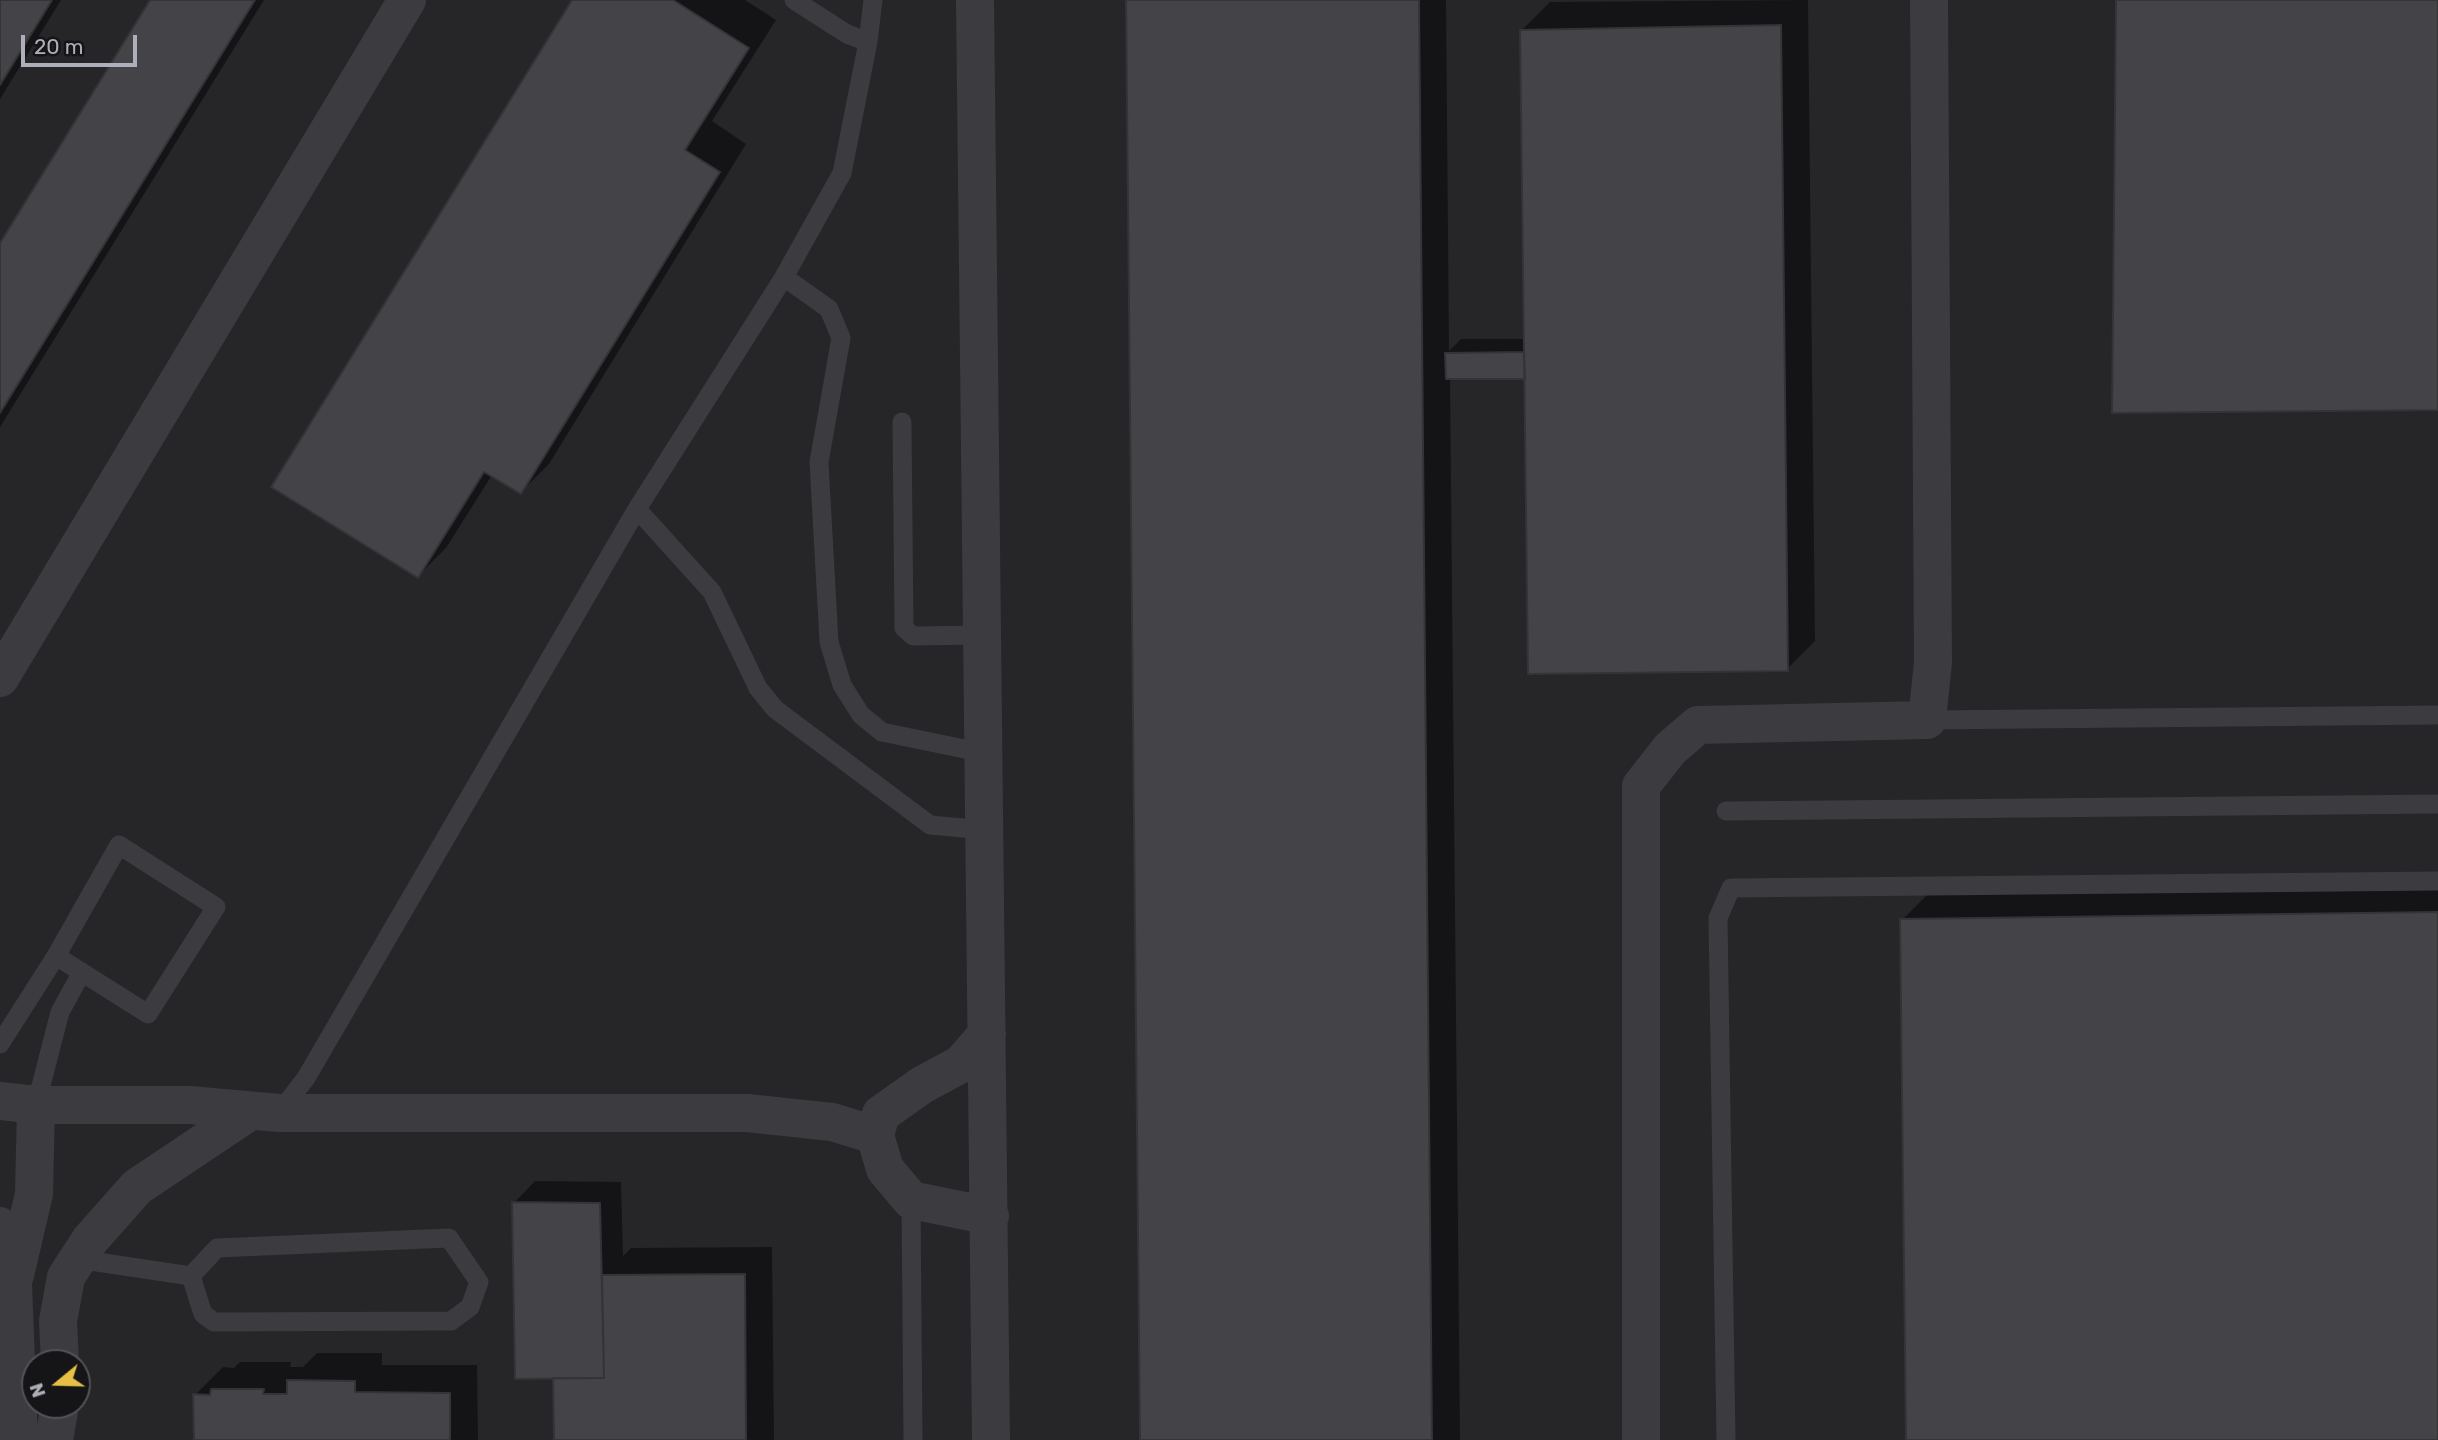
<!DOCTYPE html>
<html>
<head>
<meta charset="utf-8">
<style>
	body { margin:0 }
	#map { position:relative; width:2438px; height:1440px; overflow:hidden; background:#1a191b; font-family:Rubik,sans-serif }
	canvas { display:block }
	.north { position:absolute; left:21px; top:1349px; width:70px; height:70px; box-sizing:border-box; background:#151416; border:2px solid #525258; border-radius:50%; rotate:251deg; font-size:19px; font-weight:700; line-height:28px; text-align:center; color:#adb0ba }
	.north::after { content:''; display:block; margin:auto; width:24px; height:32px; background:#e7bf46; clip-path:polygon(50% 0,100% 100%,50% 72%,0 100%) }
	.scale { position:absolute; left:21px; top:35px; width:116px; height:32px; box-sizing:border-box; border:4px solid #adb0ba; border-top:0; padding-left:9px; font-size:21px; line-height:24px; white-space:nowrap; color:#adb0ba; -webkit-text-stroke:5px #151416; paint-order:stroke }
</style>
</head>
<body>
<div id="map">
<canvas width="2438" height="1440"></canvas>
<div class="north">N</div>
<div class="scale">20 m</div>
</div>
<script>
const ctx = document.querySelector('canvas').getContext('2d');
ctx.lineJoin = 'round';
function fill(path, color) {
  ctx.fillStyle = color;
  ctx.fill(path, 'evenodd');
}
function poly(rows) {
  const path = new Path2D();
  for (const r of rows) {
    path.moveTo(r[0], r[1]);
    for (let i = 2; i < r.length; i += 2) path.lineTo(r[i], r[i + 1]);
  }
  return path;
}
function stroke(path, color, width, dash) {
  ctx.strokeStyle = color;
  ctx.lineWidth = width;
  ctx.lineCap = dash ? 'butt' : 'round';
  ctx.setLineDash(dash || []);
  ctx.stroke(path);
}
fill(poly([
	[0,0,2438,0,2438,1440,0,1440],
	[35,1363,77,1363,77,1405,35,1405]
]), '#262528');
fill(poly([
	[0,0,61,0,0,99],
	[152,0,264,0,0,427,0,246],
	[574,0,745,0,776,20,712,121,746,144,549,464,521,492,492,475,446,548,418,576],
	[1128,0,1446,0,1449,351,1461,339,1526,339,1522,30,1550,2,1808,0,1815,641,1787,669,1526,377,1450,377,1460,1440,1142,1440],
	[2438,886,2438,1440,1908,1440,1902,920,1930,892],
	[535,1181,621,1182,623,1256,631,1248,772,1247,774,1440,556,1440,555,1377,514,1203],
	[317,1353,382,1353,382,1365,477,1365,478,1440,196,1440,195,1395,223,1367,234,1368,240,1362,291,1362,290,1367,303,1367]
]), '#0007');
const building = poly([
	[0,0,52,0,0,85,0,0],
	[150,0,255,0,0,413,0,243,150,0],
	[572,0,673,0,749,48,685,150,720,172,521,494,484,472,418,578,271,487,572,0],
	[1126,0,1419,0,1432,1440,1140,1440,1126,0],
	[2116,0,2438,0,2438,410,2112,413,2116,0],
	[1781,25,1788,671,1528,674,1520,30,1781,25],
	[1524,352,1525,379,1446,379,1445,353,1524,352],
	[2438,912,2438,1440,1906,1440,1900,919,2438,912],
	[512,1202,600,1203,604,1378,515,1379,512,1202],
	[745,1274,746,1440,554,1440,553,1378,604,1378,602,1275,745,1274],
	[287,1380,355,1381,355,1392,450,1393,450,1440,194,1440,193,1394,210,1395,211,1389,264,1389,263,1394,287,1394,287,1380]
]);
fill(building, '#444448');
stroke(building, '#343437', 2);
stroke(poly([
	[794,0,847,34,868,42],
	[784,277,829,309,841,338,819,462,829,642,842,685,861,715,882,732,984,753],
	[902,422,904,628,913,636,983,635],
	[637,509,712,592,758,688,775,709,930,825,985,830],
	[1927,720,2438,715],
	[1726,811,2438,804],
	[0,1044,56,956,119,845,216,907,148,1014,56,956],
	[36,1105,60,1012,82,972],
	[279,1113,306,1078,637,509,784,277,842,173,868,42,873,0],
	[911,1200,913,1440],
	[449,1238,479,1282,470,1307,451,1321,214,1322,203,1314,191,1276,217,1248,449,1238],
	[77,1259,191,1276],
	[1726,1440,1718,918,1731,888,2438,881]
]), '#3b3b40', 19);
stroke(poly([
	[975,0,991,1440],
	[0,678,407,0],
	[987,1034,961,1064,922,1085,881,1114,875,1135,885,1169,911,1200,990,1216],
	[0,1101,36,1105,190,1105,279,1113,747,1113,832,1122,875,1135],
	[0,1226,13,1284,19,1440],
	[15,1275,34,1194,36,1105],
	[60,1363,58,1321,66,1277,90,1240,137,1187,249,1112],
	[54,1440,60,1405],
	[1641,1440,1641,786,1670,749,1698,725,1927,720,1933,662,1929,0]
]), '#3b3b40', 38);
</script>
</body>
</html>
